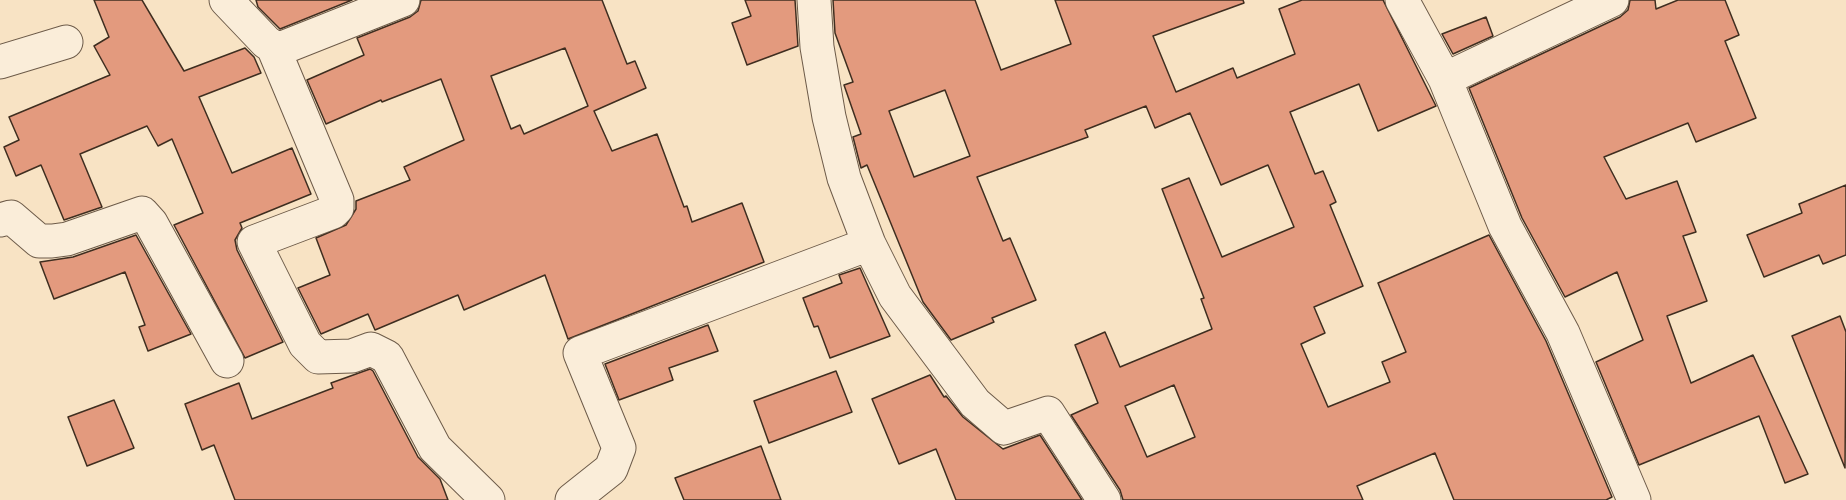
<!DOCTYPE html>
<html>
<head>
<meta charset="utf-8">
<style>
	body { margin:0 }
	canvas { display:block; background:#f8e3c4 }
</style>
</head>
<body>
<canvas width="1846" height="500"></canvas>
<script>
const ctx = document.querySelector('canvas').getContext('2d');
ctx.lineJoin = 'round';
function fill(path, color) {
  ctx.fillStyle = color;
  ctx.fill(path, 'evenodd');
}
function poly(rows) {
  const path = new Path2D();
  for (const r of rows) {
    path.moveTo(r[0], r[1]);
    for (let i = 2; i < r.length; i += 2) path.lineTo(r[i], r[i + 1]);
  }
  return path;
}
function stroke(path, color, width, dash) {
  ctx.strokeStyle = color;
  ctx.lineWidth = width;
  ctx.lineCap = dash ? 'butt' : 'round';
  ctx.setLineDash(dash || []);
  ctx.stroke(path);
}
const building = poly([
	[94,0,142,0,184,71,245,48,254,57,261,73,199,97,232,173,292,148,311,194,240,223,242,228,235,240,237,250,283,342,245,358,174,225,203,213,172,139,158,146,147,126,80,154,102,207,64,220,41,165,16,176,4,147,19,140,9,117,110,75,94,46,109,37,94,0],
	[256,0,352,0,280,29,258,7,256,0],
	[421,0,602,0,627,64,635,61,646,88,594,111,612,151,657,134,684,207,687,206,692,222,742,203,764,262,568,339,545,275,464,310,458,295,375,330,368,314,321,334,298,288,330,275,316,238,346,225,356,209,356,201,410,180,404,167,464,140,441,79,382,102,381,100,326,124,307,80,364,55,357,38,410,17,418,11,421,0],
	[565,48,588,106,524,134,520,125,511,129,491,76,565,48],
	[745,0,795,0,798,46,747,65,732,23,751,16,745,0],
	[833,0,975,0,1001,70,1071,44,1055,0,1243,0,1244,3,1153,36,1176,92,1233,68,1237,78,1295,54,1279,9,1302,0,1383,0,1436,106,1378,131,1359,84,1290,112,1315,174,1323,171,1336,202,1330,205,1363,286,1314,307,1325,333,1301,344,1328,407,1390,382,1382,362,1406,352,1378,283,1489,235,1546,341,1612,497,1606,500,1454,500,1435,453,1357,486,1363,500,1123,500,1120,490,1071,415,1098,403,1075,345,1105,332,1120,367,1212,329,1201,299,1204,298,1162,189,1189,178,1222,257,1294,227,1268,165,1221,185,1190,113,1155,128,1146,106,1085,130,1088,137,977,177,1003,241,1010,238,1036,300,992,318,994,322,951,340,923,302,867,165,861,168,853,137,861,134,844,85,853,82,835,33,833,0],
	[945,90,970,156,914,177,889,111,945,90],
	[1174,385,1195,437,1147,457,1125,406,1174,385],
	[1630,0,1655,0,1656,9,1678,0,1725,0,1739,35,1725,41,1756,118,1696,142,1688,123,1604,157,1626,199,1677,181,1696,232,1683,236,1707,301,1667,316,1691,383,1753,355,1808,474,1785,483,1759,416,1639,465,1596,362,1643,340,1617,272,1565,297,1522,218,1469,88,1620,17,1628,10,1630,0],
	[1486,17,1493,36,1453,54,1442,34,1486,17],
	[1846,185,1846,255,1823,264,1819,255,1764,277,1747,235,1802,213,1799,204,1846,185],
	[136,235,191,334,148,351,139,327,145,325,125,272,54,299,40,262,73,257,136,235],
	[860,268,890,336,830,358,818,326,814,327,803,298,842,283,839,275,860,268],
	[1840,316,1846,332,1845,468,1792,336,1840,316],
	[708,325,718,351,669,368,673,380,619,400,605,364,708,325],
	[370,369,373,371,418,457,440,479,448,500,235,500,214,445,202,450,185,404,239,383,252,419,333,388,331,383,370,369],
	[836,371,852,412,769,443,754,401,836,371],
	[930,375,944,397,946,396,963,417,1003,449,1040,435,1082,500,956,500,936,449,899,464,872,399,930,375],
	[114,400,134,448,87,466,68,417,114,400],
	[761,446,781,500,684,500,675,478,761,446]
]);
fill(building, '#e39a7e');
stroke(building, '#3f2e20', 1.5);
const minor = poly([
	[226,0,266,42,273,47,282,48,403,0],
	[814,0,817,47,829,117,844,178,869,244,895,296,975,403,1004,428,1048,413,1104,500],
	[1402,0,1445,79,1505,226,1563,333,1634,500],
	[273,47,337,200,337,208,333,212,254,242,305,344,318,357,352,356,371,349,387,357,435,448,488,500],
	[0,62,66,42],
	[1445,79,1612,0],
	[0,220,11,217,39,241,52,241,67,239,142,213,151,223,227,361],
	[572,500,611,469,619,448,580,353,869,244]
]);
stroke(minor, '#6d5b49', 35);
stroke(minor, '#faedd9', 33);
</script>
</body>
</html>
